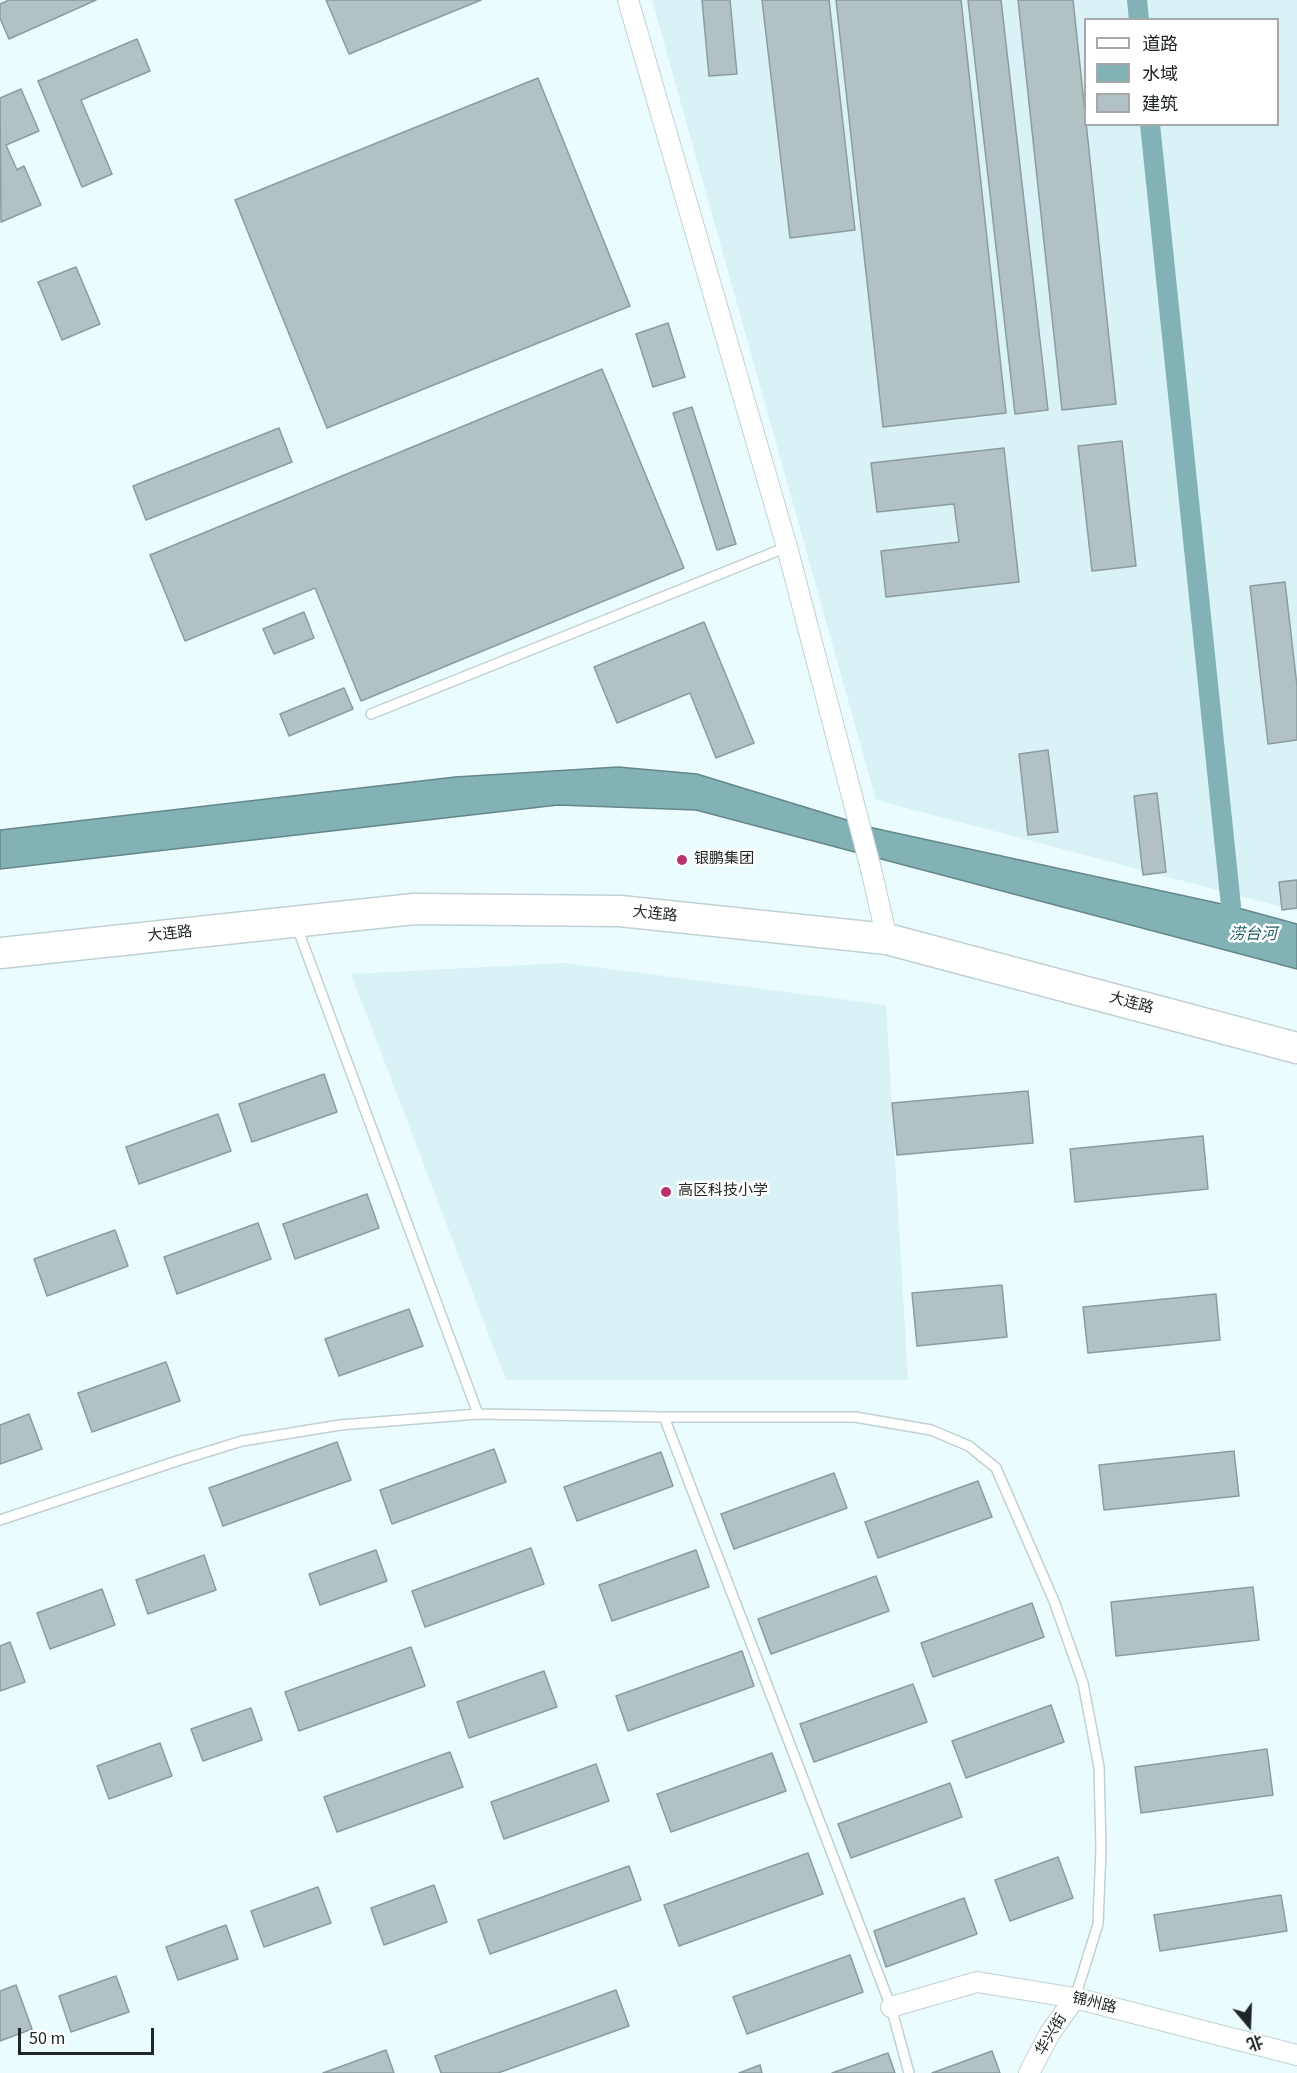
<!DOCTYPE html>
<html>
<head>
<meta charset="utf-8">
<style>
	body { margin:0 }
	#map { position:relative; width:1297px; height:2073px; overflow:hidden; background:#ebfcfe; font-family:"Source Sans 3","Noto Sans SC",sans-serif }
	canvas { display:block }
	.legend { position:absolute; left:1084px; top:18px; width:195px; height:108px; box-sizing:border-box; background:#fff; border:2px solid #a6a8a9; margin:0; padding:8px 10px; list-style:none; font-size:18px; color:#202627 }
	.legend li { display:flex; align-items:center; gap:12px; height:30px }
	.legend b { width:30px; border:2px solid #a6a8a9 }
	.north { position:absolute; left:1219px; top:1995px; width:60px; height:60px; -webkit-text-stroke:4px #fff; paint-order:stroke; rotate:161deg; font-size:16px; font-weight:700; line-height:24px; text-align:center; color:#202627 }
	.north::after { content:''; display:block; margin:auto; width:21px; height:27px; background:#202627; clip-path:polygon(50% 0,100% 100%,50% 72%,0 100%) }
	.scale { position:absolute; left:18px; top:2028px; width:136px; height:27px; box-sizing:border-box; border:3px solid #202627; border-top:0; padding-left:8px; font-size:18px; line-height:21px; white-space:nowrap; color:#202627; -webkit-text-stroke:4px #fff; paint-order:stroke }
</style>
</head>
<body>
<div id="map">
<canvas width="1297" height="2073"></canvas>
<ul class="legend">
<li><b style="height:8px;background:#fff"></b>道路</li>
<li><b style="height:16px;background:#82b1b6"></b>水域</li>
<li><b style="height:16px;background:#b2c2c4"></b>建筑</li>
</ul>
<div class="north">北</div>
<div class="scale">50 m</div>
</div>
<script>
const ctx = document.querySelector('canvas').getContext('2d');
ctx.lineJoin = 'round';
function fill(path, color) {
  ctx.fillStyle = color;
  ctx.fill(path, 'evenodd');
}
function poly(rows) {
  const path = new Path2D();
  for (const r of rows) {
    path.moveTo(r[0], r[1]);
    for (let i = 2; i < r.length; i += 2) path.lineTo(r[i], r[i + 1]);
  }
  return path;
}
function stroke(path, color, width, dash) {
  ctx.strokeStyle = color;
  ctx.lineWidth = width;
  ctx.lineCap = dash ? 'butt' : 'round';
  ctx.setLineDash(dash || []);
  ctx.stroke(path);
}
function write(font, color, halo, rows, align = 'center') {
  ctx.font = font + ' "Source Sans 3","Noto Sans SC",sans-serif';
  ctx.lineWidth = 5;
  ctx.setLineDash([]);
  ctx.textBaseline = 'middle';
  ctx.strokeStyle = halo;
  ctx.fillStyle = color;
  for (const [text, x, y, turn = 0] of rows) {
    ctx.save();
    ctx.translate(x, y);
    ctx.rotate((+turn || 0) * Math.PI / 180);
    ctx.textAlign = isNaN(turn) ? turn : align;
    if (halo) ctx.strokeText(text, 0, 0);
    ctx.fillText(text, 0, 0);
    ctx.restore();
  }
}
fill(poly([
	[652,0,1297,0,1297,911,876,800],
	[1086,20,1278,20,1278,124,1086,124],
	[564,963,886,1005,908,1380,506,1380,351,974]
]), '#d8f2f5');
const water = poly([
	[618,767,697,774,873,828,1231,906,1297,924,1297,969,696,810,558,805,0,869,0,830,455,777,618,767]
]);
fill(water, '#82b1b6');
stroke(water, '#65878b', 1.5);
stroke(poly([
	[1137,0,1139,20],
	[1150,124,1231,906]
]), '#82b1b6', 20);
const building = poly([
	[9,0,96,0,9,39,0,18,0,4,9,0],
	[326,0,481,0,349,54,326,0],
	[702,0,730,0,737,74,709,76,702,0],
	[762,0,829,0,855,230,790,238,762,0],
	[836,0,961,0,1006,413,883,427,836,0],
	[968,0,1001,0,1048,410,1015,414,968,0],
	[1018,0,1073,0,1116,404,1062,410,1018,0],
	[137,39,150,71,81,100,112,174,82,187,38,81,137,39],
	[538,78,630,306,327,428,235,200,538,78],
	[21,89,39,131,6,145,17,170,24,166,41,205,1,222,0,98,21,89],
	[76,267,100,324,62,340,38,282,76,267],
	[668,323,685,377,653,387,636,334,668,323],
	[602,369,684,568,361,701,315,588,185,641,150,555,602,369],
	[692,407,736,544,717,550,673,413,692,407],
	[279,428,292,462,146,520,133,486,279,428],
	[1122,441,1136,566,1092,571,1078,446,1122,441],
	[1004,448,1019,582,886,597,881,551,959,542,954,504,877,512,871,463,1004,448],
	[1285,582,1297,686,1297,740,1268,744,1250,586,1285,582],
	[304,612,314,638,274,654,263,629,304,612],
	[704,622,754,743,716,758,690,693,617,723,594,667,704,622],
	[344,688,353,709,289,736,280,714,344,688],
	[1048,750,1058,832,1028,835,1019,754,1048,750],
	[1157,793,1166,872,1143,875,1134,796,1157,793],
	[1297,880,1297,908,1282,910,1279,882,1297,880],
	[324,1074,337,1112,252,1142,239,1104,324,1074],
	[1028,1091,1033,1143,897,1155,892,1103,1028,1091],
	[218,1114,231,1151,139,1184,126,1147,218,1114],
	[1203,1136,1208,1189,1075,1202,1070,1149,1203,1136],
	[367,1194,379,1228,295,1259,283,1224,367,1194],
	[258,1223,271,1259,177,1294,164,1257,258,1223],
	[115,1230,128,1266,47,1296,34,1259,115,1230],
	[1002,1285,1007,1337,917,1346,912,1293,1002,1285],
	[1216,1294,1220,1340,1088,1353,1083,1307,1216,1294],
	[409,1309,423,1346,339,1376,325,1339,409,1309],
	[166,1362,180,1401,92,1432,78,1393,166,1362],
	[29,1414,42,1449,0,1464,0,1425,29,1414],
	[337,1442,351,1480,223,1526,209,1488,337,1442],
	[494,1449,506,1482,392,1524,380,1490,494,1449],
	[1234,1451,1239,1496,1104,1510,1099,1465,1234,1451],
	[661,1452,673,1486,577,1521,564,1487,661,1452],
	[834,1473,847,1508,734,1549,721,1514,834,1473],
	[978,1481,992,1517,878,1558,865,1522,978,1481],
	[531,1548,544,1584,425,1627,412,1591,531,1548],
	[376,1550,387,1581,320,1605,309,1574,376,1550],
	[696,1550,709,1587,612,1621,599,1585,696,1550],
	[204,1555,216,1590,148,1614,136,1580,204,1555],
	[876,1576,889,1611,771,1654,758,1619,876,1576],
	[1253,1587,1259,1640,1116,1656,1111,1602,1253,1587],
	[102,1589,115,1625,50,1649,37,1613,102,1589],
	[1032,1603,1044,1637,933,1677,921,1643,1032,1603],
	[10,1642,25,1682,0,1691,0,1646,10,1642],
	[411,1647,425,1686,299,1731,285,1692,411,1647],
	[742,1651,754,1686,628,1731,616,1696,742,1651],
	[544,1671,557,1707,469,1738,457,1702,544,1671],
	[913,1684,927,1722,814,1762,800,1724,913,1684],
	[1051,1705,1064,1742,966,1778,952,1741,1051,1705],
	[251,1708,262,1740,203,1761,191,1729,251,1708],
	[160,1743,172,1776,109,1799,97,1766,160,1743],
	[1267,1749,1273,1795,1141,1813,1135,1767,1267,1749],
	[450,1752,463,1787,337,1832,324,1797,450,1752],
	[772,1753,786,1791,671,1832,657,1794,772,1753],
	[596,1764,609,1801,504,1839,491,1802,596,1764],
	[950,1783,962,1817,851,1858,838,1824,950,1783],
	[808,1853,823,1894,679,1946,664,1905,808,1853],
	[1058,1857,1073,1898,1010,1921,995,1880,1058,1857],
	[629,1866,641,1900,490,1954,478,1920,629,1866],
	[434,1885,447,1922,384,1945,371,1908,434,1885],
	[318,1887,331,1923,264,1947,251,1911,318,1887],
	[1281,1895,1287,1931,1160,1951,1154,1915,1281,1895],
	[964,1898,977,1934,886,1967,874,1931,964,1898],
	[226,1925,238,1959,178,1980,166,1947,226,1925],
	[850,1955,863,1992,747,2034,733,1997,850,1955],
	[116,1976,129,2012,71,2032,59,1996,116,1976],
	[16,1985,32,2029,0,2041,0,1991,16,1985],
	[616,1990,629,2026,498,2073,441,2073,435,2056,616,1990],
	[386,2050,394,2073,323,2073,386,2050],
	[992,2051,1000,2073,932,2073,992,2051],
	[888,2053,895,2073,832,2073,888,2053],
	[760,2065,762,2073,739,2073,760,2065]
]);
fill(building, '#b2c2c4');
stroke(building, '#8c9b9d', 1.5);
const lane = poly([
	[371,714,787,547],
	[297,927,478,1414],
	[664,1417,891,2007,909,2073],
	[0,1520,177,1461,242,1441,340,1425,478,1414,664,1417,855,1417,931,1430,969,1446,996,1468,1054,1601,1083,1683,1099,1767,1101,1848,1098,1924,1075,1998]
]);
const street = poly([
	[628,0,787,547,871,869,887,939],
	[891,2007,977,1982,1075,1998,1297,2055],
	[1029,2073,1050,2033,1075,1998]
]);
const primary = poly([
	[0,953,414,909,620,911,887,939,1297,1048]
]);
stroke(lane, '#c1d1d3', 12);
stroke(street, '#c1d1d3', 22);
stroke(primary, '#c1d1d3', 33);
stroke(lane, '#fff', 9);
stroke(street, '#fff', 20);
stroke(primary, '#fff', 30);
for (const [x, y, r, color] of [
	[682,860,6,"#b9306e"],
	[666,1192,6,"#b9306e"]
]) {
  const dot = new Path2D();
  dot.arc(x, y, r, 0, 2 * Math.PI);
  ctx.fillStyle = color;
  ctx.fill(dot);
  stroke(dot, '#fff', 2);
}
write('15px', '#202627', '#fff', [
	["银鹏集团",694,860],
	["高区科技小学",678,1192]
], 'left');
write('15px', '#202627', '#fff', [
	["大连路",655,915,6],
	["大连路",170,935,-6],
	["大连路",1131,1004,15],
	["锦州路",1094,2004,14],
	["华兴街",1052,2035,-59]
]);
write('italic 16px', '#226168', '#fff', [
	["涝台河",1253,935]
]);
</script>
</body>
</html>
